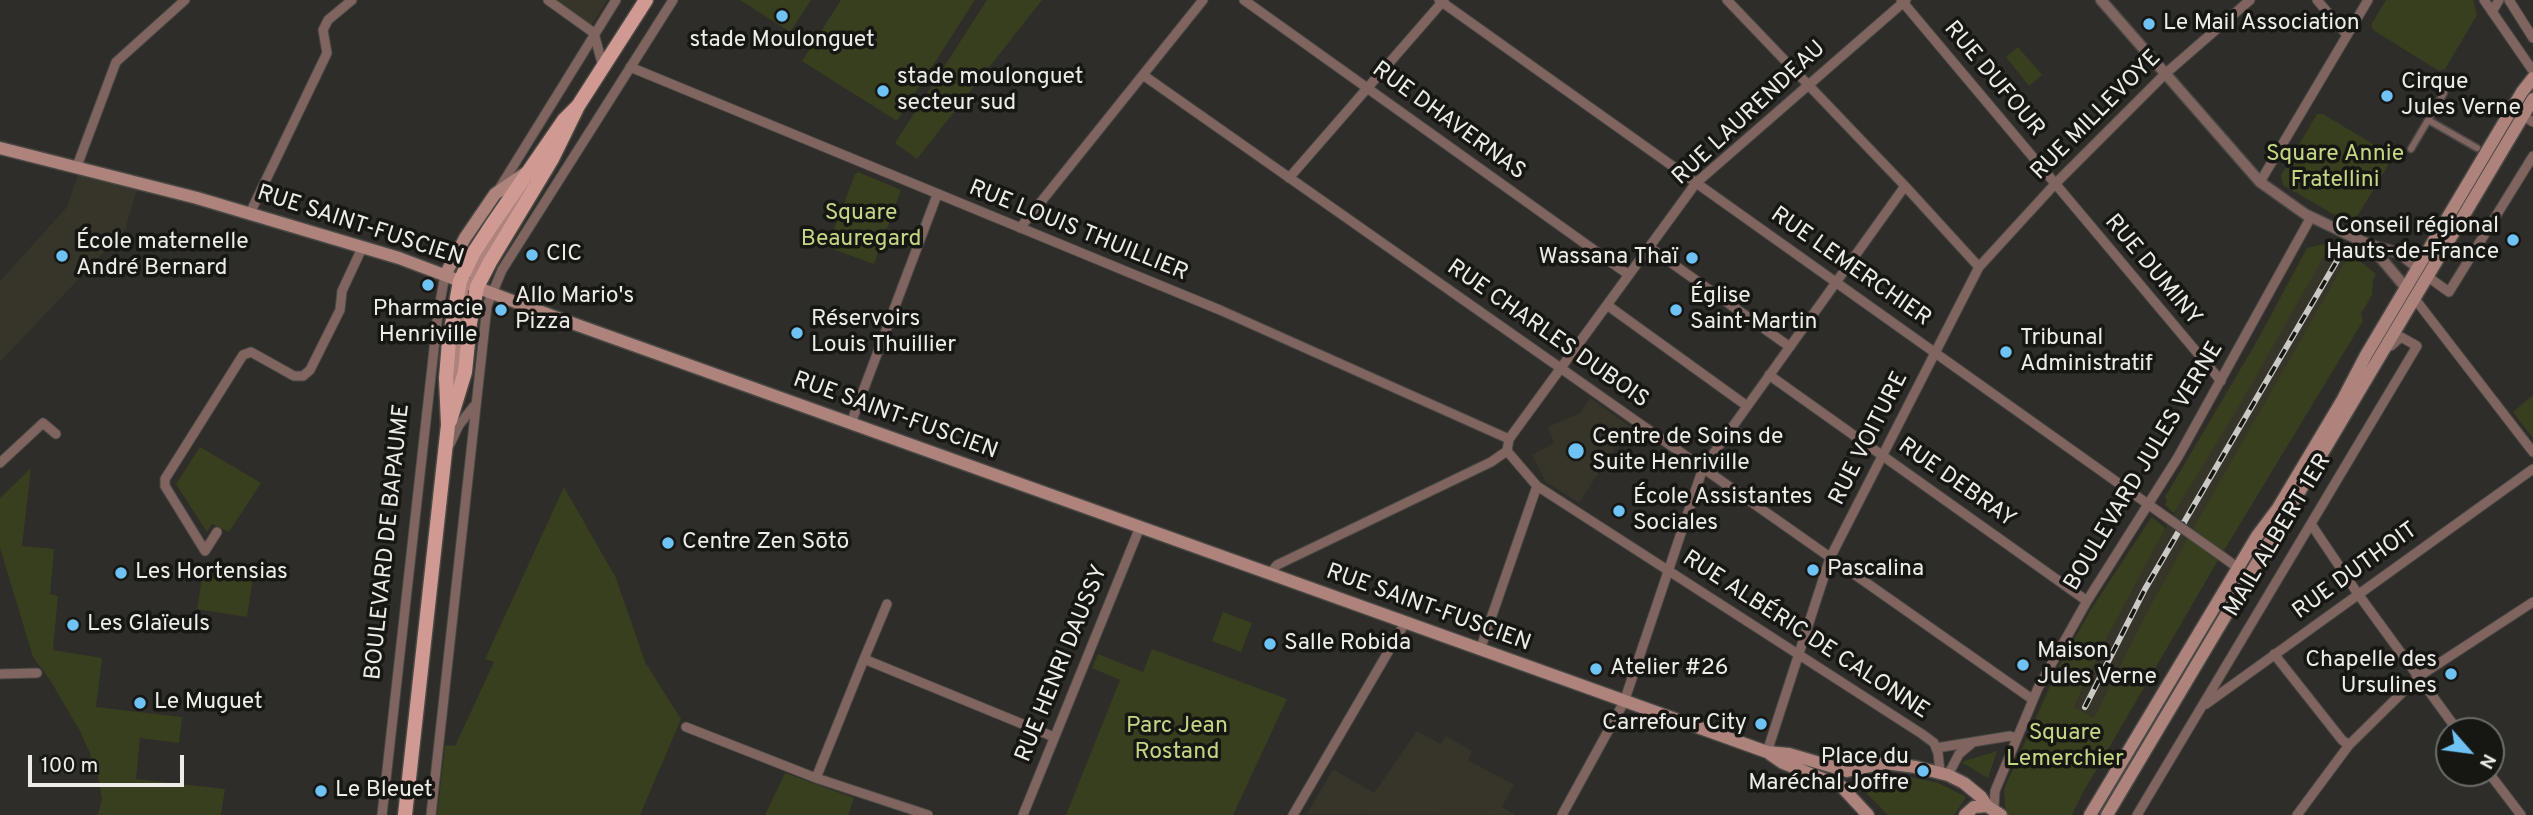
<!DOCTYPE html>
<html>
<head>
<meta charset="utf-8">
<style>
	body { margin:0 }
	#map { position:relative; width:2533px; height:815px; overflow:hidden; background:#2e2d29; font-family:Overpass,sans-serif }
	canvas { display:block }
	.north { position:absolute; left:2435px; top:717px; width:70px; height:70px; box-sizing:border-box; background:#161613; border:2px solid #6c6c69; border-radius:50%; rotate:118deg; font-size:19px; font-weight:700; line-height:28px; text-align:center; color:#edece9 }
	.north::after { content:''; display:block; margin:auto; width:24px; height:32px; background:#6fc2f4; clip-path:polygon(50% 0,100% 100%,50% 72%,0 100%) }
	.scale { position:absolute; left:28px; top:755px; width:156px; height:32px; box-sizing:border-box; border:4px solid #edece9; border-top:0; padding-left:9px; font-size:21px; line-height:24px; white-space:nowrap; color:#edece9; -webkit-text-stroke:5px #161613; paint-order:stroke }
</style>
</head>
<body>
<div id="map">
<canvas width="2533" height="815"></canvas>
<div class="north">N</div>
<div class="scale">100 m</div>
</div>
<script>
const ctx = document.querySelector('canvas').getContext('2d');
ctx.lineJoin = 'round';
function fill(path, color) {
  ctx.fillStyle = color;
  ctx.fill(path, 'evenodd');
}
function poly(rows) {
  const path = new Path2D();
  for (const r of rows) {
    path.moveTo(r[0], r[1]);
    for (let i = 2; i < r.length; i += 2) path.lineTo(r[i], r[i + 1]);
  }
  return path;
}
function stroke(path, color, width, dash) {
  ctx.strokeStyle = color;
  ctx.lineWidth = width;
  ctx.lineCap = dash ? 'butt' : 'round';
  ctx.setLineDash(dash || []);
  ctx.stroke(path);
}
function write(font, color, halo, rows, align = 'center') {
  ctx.font = font + ' Overpass,sans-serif';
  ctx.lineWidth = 7;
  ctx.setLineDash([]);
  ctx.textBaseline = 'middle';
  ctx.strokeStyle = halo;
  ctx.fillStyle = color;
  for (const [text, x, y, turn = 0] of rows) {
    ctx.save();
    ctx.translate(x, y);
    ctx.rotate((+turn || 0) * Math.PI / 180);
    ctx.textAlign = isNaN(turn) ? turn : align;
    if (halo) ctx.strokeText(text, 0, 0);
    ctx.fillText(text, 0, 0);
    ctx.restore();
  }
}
fill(poly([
	[556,0,607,0,591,26],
	[78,175,137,190,125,230,0,362,0,281,67,207],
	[2332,242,2350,253,2197,521,2147,612,2095,718,2074,708,2102,647,2164,531],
	[1590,398,1629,426,1579,503,1546,482,1532,455,1554,443,1548,427,1580,413],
	[1417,731,1440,744,1446,736,1472,751,1468,760,1514,785,1502,807,1515,815,1307,814,1333,769,1374,793]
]), '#37342a');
fill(poly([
	[740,0,811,0,790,32],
	[841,0,975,0,897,121,802,61],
	[987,0,1042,0,917,159,895,143],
	[2386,0,2473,0,2477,15,2445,69,2439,71,2373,30,2371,25],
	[2018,47,2042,75,2029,86,2006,57],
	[2317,114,2323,114,2388,153,2392,159,2352,225,2283,185,2281,175],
	[858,172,901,190,874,264,827,247,855,174],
	[2332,242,2238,408,2174,513,2165,505,2167,501,2165,497,2257,341,2307,248],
	[2350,253,2376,274,2373,280,2372,295,2361,314,2363,321,2214,567,2081,796,2072,815,2008,815,2005,806,2004,789,2059,666,2090,611,2151,518,2153,518,2165,528,2164,531,2102,647,2074,707,2094,718,2147,612,2197,521],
	[2533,395,2533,438,2513,412],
	[200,447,261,483,229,532,212,524,207,532,176,484],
	[31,468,22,546,54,549,50,594,58,596,53,650,102,658,96,707,182,717,179,743,140,738,136,779,225,789,221,815,98,815,102,799,98,777,89,751,80,731,50,680,33,657,0,548,0,498],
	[564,487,616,578,645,662,681,719,640,815,437,815,445,745,455,746,494,662,485,659],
	[203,572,253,579,247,617,197,609],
	[1223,612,1252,623,1241,652,1212,641],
	[1152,649,1287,699,1233,815,1066,815,1120,680,1092,668,1098,654,1143,672],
	[1997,751,1988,778,1961,762],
	[785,773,854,798,848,815,765,815],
	[1884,774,1902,775,1938,783,1966,797,1954,815,1888,815,1864,791,1866,781,1871,777]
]), '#383f1e');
const pedestrian = poly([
	[2428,120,2477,148],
	[2411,149,2444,93]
]);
const minor = poly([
	[548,0,594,33,603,67],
	[1244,0,1629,275],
	[1439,0,2159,512],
	[1727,0,1905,186,1979,267],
	[1901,0,2221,381],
	[1906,0,1696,183,1509,439,1507,451,1537,486,1922,734,1934,743,1938,753,1940,772],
	[2317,0,2347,35],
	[2484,0,2533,71],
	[2509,0,2533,38],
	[2492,12,2499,0],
	[630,67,1220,310,1509,439],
	[1143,75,2032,699],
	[2523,116,2533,122],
	[77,166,116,62,185,0],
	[1289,178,1444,0],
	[2260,182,2368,0],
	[499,189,616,0],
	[250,213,327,53,323,30,328,20,352,0],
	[1020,228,1203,0],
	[1649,247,1790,347],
	[2428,277,2449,292,2533,156],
	[2415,299,2533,452],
	[1607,305,1747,406],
	[1769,375,2087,601],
	[851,423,937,195],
	[450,444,459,425,474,406],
	[0,463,43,423,56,434],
	[2311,524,2358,594,2458,731],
	[217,532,205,551,165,486,165,479,243,355,251,352,294,376,303,376,310,370,340,310,342,291,363,246],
	[2223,557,2238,568],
	[1270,574,1277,565,1491,462,1507,451],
	[1480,650,1537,486],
	[2274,654,2342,740,2349,745],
	[864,659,887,604],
	[0,674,37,673],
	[2206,704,2533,469],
	[686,727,816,778,928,815],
	[1936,748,2010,736,2016,738],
	[1767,752,1830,558,1979,267,2055,184,2165,74,2250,0],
	[2489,773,2521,815],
	[1948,775,1959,754,1972,743],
	[816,778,864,659,1054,737],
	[1994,809,1995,791,2038,688,2087,601,2178,457,2311,217],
	[382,815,438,313,445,275],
	[431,815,487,306,502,270,673,0],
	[1023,815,1140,527],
	[1293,815,1405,623],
	[1562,815,1624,702,1703,468,1905,186],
	[2137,815,2417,346,2401,337,2391,346],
	[2297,815,2349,745,2418,677,2533,602]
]);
const tertiary = poly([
	[2101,0,2260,182,2305,214,2370,245,2399,253,2418,268],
	[2370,245,2406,288]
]);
const secondary = poly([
	[0,148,197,198,399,258,555,317,1767,752,1789,754,1847,771,1885,763,1916,767,1948,775,1964,783,1981,797,1987,806,2001,815],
	[445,275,465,238,495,194,527,172],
	[477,287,475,271,525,187],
	[456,396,462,292],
	[1770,754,1783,763,1841,786,1868,815],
	[1965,815,1974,807,1987,806],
	[2090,815,2257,536,2278,508,2343,399,2366,355,2522,92,2533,78],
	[2107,815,2533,99]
]);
const primary = poly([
	[450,421,465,372,470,323,477,287,490,262,552,159,578,106,646,0],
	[405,815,448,425,446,378,449,341,460,281,474,252,491,226,564,120,578,106]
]);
stroke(pedestrian, '#494844', 9);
stroke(minor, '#494844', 11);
stroke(tertiary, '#494844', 13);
stroke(secondary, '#494844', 15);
stroke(primary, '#494844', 17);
stroke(pedestrian, '#7f6460', 6);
stroke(minor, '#7f6460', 9);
stroke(tertiary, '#7f6460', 10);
stroke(secondary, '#ad837c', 12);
stroke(primary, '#d09a92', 14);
const rail = poly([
	[2085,707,2145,589,2345,247]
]);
stroke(rail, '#cac9c6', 6);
stroke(rail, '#161613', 3.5, [10]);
const minorBridge = poly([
	[2159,512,2223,557]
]);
stroke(minorBridge, '#494844', 11, []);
stroke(minorBridge, '#7f6460', 9);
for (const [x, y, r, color] of [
	[782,16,7,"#6fc2f4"],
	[2149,24,7,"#6fc2f4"],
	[883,91,7,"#6fc2f4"],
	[2387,96,7,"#6fc2f4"],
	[2513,240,7,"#6fc2f4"],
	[532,255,7,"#6fc2f4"],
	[62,256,7,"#6fc2f4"],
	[1692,258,7,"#6fc2f4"],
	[428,285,7,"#6fc2f4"],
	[501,310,7,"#6fc2f4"],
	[1676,310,7,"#6fc2f4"],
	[797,333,7,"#6fc2f4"],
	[2006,352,7,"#6fc2f4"],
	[1576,451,9,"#6fc2f4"],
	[1619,511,7,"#6fc2f4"],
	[668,543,7,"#6fc2f4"],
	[1813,570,7,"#6fc2f4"],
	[121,573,7,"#6fc2f4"],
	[73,625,7,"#6fc2f4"],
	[1270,644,7,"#6fc2f4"],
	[2023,665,7,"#6fc2f4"],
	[1596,669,7,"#6fc2f4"],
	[2451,674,7,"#6fc2f4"],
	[140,703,7,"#6fc2f4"],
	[1761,724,7,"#6fc2f4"],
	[1923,771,7,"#6fc2f4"],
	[321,791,7,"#6fc2f4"]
]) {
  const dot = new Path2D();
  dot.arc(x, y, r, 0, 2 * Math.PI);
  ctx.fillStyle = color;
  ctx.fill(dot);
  stroke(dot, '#161613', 2.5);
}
write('23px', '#edece9', '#161613', [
	["Le Mail Association",2163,24],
	["stade Moulonguet",782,41,"center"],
	["stade moulonguet",897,78],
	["secteur sud",897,104],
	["Cirque",2401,83],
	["Jules Verne",2401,109],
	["Conseil régional",2499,227,"right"],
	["Hauts-de-France",2499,253,"right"],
	["École maternelle",76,243],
	["André Bernard",76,269],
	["CIC",546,255],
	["Wassana Thaï",1678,258,"right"],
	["Allo Mario's",515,297],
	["Pizza",515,323],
	["Église",1690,297],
	["Saint-Martin",1690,323],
	["Pharmacie",428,310,"center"],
	["Henriville",428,336,"center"],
	["Réservoirs",811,320],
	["Louis Thuillier",811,346],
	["Tribunal",2020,339],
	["Administratif",2020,365],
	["Centre de Soins de",1592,438],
	["Suite Henriville",1592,464],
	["École Assistantes",1633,498],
	["Sociales",1633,524],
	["Centre Zen Sōtō",682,543],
	["Pascalina",1827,570],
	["Les Hortensias",135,573],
	["Les Glaïeuls",87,625],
	["Salle Robida",1284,644],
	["Maison",2037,652],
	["Jules Verne",2037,678],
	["Chapelle des",2437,661,"right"],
	["Ursulines",2437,687,"right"],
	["Atelier #26",1610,669],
	["Le Muguet",154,703],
	["Carrefour City",1747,724,"right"],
	["Place du",1909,758,"right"],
	["Maréchal Joffre",1909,784,"right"],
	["Le Bleuet",335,791]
], 'left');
write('23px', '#edece9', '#161613', [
	["RUE DUFOUR",1993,80,50],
	["RUE LAURENDEAU",1750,114,-43],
	["RUE MILLEVOYE",2097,116,-45],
	["RUE DHAVERNAS",1448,122,36],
	["RUE SAINT-FUSCIEN",360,227,18],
	["RUE LOUIS THUILLIER",1078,232,22],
	["RUE LEMERCHIER",1850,268,35],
	["RUE DUMINY",2152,271,50],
	["RUE CHARLES DUBOIS",1547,335,35],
	["RUE SAINT-FUSCIEN",895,417,20],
	["RUE VOITURE",1870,439,-63],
	["BOULEVARD JULES VERNE",2145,467,-59],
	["RUE DEBRAY",1956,484,35],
	["MAIL ALBERT 1ER",2279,536,-59],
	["BOULEVARD DE BAPAUME",389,542,-84],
	["RUE DUTHOIT",2356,572,-36],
	["RUE SAINT-FUSCIEN",1428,609,20],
	["RUE ALBÉRIC DE CALONNE",1805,636,33],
	["RUE HENRI DAUSSY",1063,664,-68]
]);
write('23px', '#c4d785', '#161613', [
	["Square Annie",2335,155],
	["Fratellini",2335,181],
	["Square",861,214],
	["Beauregard",861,240],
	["Parc Jean",1177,727],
	["Rostand",1177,753],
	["Square",2065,734],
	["Lemerchier",2065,760]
]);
</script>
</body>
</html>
